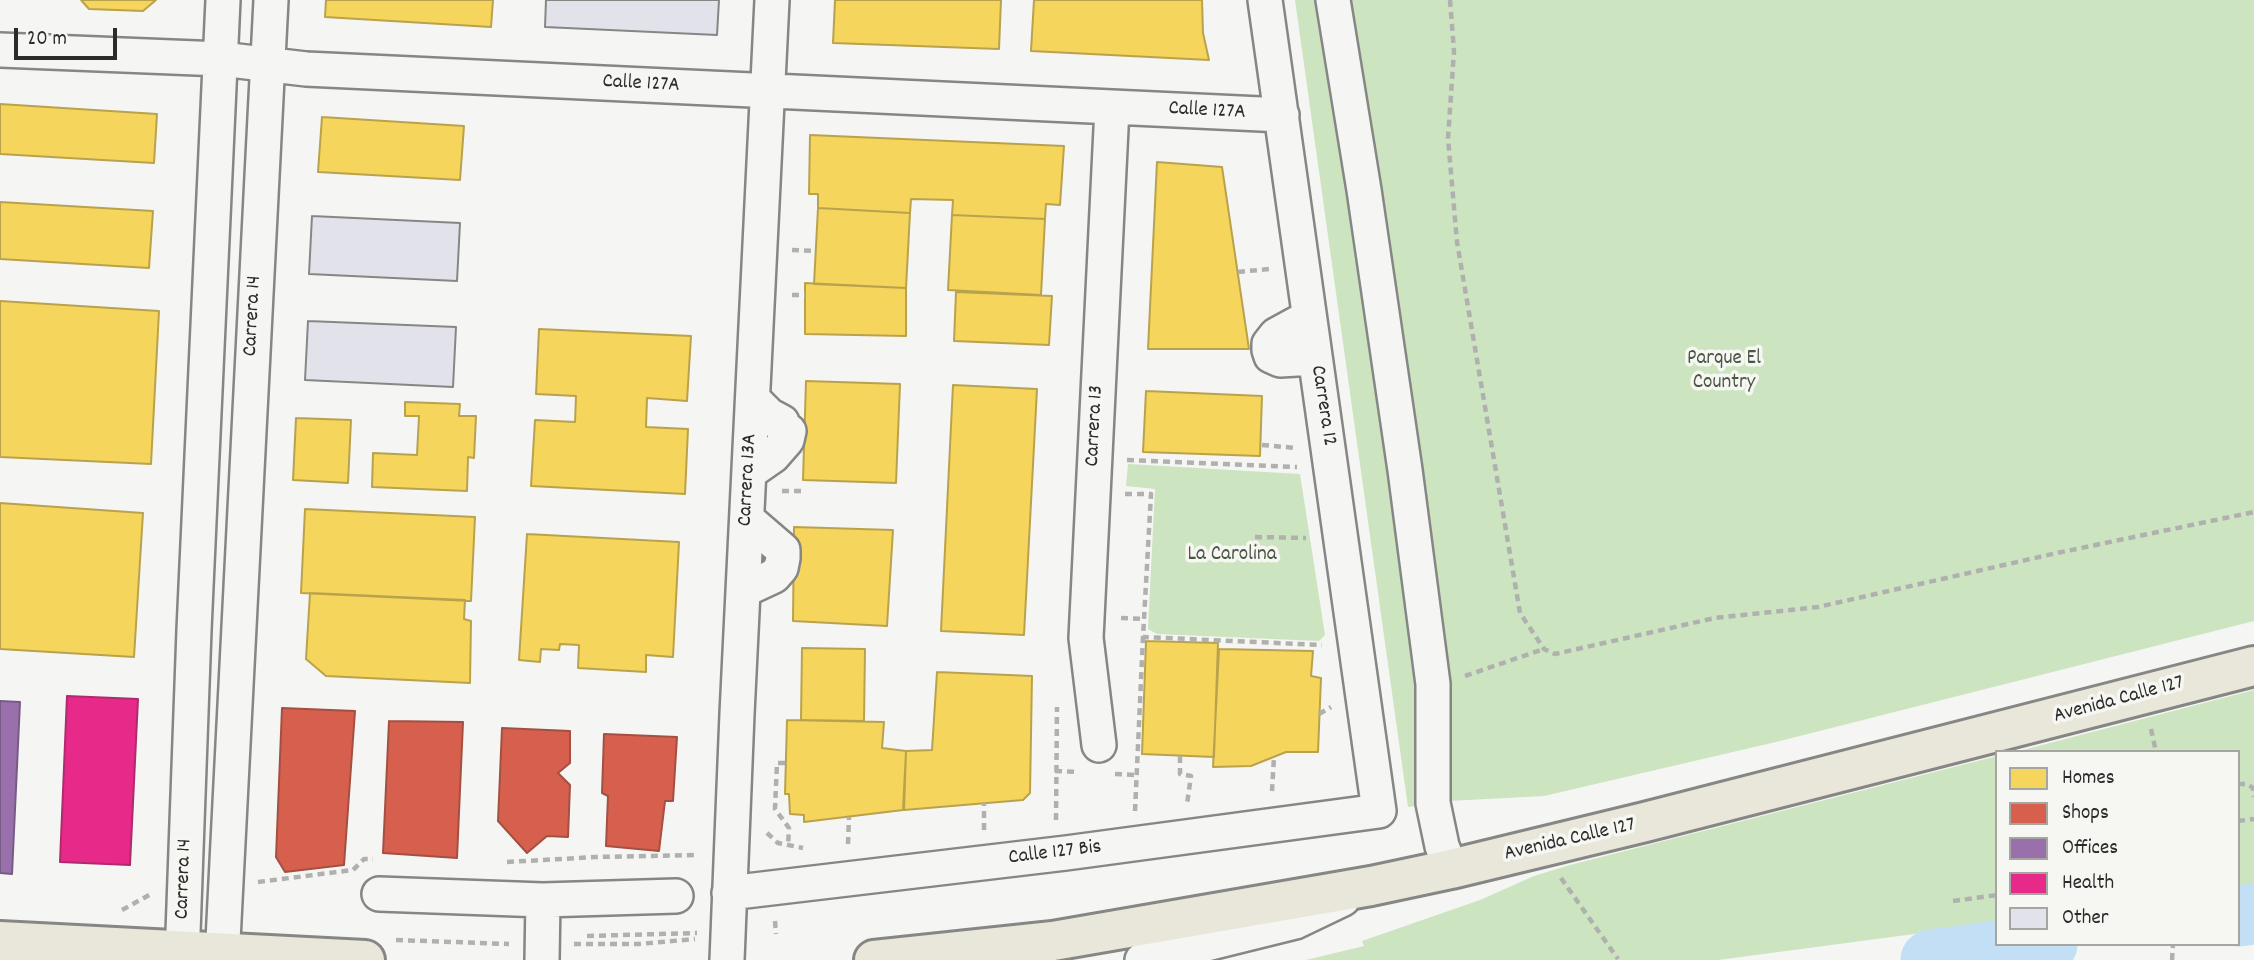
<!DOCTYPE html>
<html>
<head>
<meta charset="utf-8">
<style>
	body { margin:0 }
	#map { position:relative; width:2254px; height:960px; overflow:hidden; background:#f5f5f3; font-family:Dekko,sans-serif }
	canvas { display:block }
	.legend { position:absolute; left:1995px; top:750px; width:245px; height:196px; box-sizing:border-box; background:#f6f6f2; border:2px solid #a5a5a2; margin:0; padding:9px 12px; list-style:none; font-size:21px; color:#2b2b2b }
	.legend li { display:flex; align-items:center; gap:14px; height:35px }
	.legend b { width:35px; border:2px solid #a5a5a2 }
	.scale { position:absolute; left:14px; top:28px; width:103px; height:32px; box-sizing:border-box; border:4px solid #2b2b2b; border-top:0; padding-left:9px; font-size:21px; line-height:24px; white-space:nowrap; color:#2b2b2b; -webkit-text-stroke:5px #f6f6f2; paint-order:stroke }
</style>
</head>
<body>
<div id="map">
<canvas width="2254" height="960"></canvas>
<ul class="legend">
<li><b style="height:19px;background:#f6d55c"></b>Homes</li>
<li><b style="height:19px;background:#d6604d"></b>Shops</li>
<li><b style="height:19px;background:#9970ab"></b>Offices</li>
<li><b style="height:19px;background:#e7298a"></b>Health</li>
<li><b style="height:19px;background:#e2e2ea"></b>Other</li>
</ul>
<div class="scale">20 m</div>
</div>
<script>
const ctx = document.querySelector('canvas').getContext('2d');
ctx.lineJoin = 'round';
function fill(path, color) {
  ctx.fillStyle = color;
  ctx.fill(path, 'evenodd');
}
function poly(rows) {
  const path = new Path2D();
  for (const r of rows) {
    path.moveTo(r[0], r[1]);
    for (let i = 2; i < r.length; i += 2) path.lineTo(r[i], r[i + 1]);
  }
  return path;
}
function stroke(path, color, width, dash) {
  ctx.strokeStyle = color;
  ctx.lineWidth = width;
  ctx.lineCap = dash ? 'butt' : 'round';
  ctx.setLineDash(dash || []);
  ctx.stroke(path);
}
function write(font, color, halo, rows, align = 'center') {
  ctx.font = font + ' Dekko,sans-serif';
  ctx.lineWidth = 7;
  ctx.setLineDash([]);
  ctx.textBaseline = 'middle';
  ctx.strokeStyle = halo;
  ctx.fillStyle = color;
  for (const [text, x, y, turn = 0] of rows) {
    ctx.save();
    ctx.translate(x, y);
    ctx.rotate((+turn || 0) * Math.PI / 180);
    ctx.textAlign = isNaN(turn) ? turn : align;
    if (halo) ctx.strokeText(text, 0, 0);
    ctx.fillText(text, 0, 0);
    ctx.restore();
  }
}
fill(poly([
	[1295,0,2254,0,2254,621,1780,741,1544,796,1448,801,1408,807],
	[1128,464,1300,474,1325,635,1319,641,1157,634,1148,629,1155,489,1126,486],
	[2254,690,2254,886,2238,888,2238,752,2015,752],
	[1997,756,1997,923,1718,960,1306,960,1364,946,1362,941,1480,900,1534,876,1570,865]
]), '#cce4c0');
const homes = poly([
	[81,0,156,0,143,11,89,9,81,0],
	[326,0,493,0,491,27,325,17,326,0],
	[835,0,1001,0,999,49,833,43,835,0],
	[1034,0,1202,0,1203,33,1209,60,1031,51,1034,0],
	[0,104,157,114,154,163,0,154,0,104],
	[322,117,464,126,460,180,318,172,322,117],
	[810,135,1064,146,1060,205,1046,204,1045,219,952,215,953,200,911,199,910,213,818,208,818,194,809,194,810,135],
	[1157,162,1222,167,1249,349,1148,349,1157,162],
	[0,202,153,211,149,268,0,259,0,202],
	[818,208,910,213,906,288,814,284,818,208],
	[952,215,1045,219,1041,295,948,290,952,215],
	[805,283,906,288,906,336,805,334,805,283],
	[956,292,1052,296,1049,345,954,341,956,292],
	[0,301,159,311,151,464,0,457,0,301],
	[539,329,691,336,687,401,647,398,646,427,688,429,685,494,531,486,535,420,575,422,576,396,536,394,539,329],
	[806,381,900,384,896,483,803,480,806,381],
	[953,385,1037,389,1024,635,941,631,953,385],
	[1146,391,1262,396,1260,456,1143,452,1146,391],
	[405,402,460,404,459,416,476,416,474,458,468,457,467,491,372,487,373,453,417,455,419,416,405,416,405,402],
	[296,418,351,420,348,483,293,480,296,418],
	[0,503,143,513,134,657,0,649,0,503],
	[305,509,475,517,471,601,301,593,305,509],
	[794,527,893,530,887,626,793,621,794,527],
	[527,534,679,542,673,657,646,655,646,672,578,668,579,645,560,644,559,650,541,649,540,662,519,660,527,534],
	[310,593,465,600,464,619,471,621,470,683,326,676,306,659,310,593],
	[1146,641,1218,643,1214,757,1142,754,1146,641],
	[802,648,865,649,864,721,801,720,802,648],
	[1219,649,1313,651,1311,676,1321,678,1318,752,1286,752,1251,766,1213,767,1219,649],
	[937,672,1032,676,1030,793,1023,800,904,810,906,751,932,750,937,672],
	[787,720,884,722,882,748,906,751,903,810,804,822,804,815,790,814,789,794,785,794,787,720]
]);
fill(homes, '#f6d55c');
stroke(homes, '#b9a24d', 2);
const shops = poly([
	[282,708,355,711,344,865,285,872,276,857,282,708],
	[389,721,463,722,457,858,383,853,389,721],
	[502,728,570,731,570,763,558,773,570,785,568,837,547,836,527,853,498,821,502,728],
	[604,734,677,737,673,801,665,801,659,851,606,846,608,796,602,793,604,734]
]);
fill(shops, '#d6604d');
stroke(shops, '#a35043', 2);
const offices = poly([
	[0,701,20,702,12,874,0,873,0,701]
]);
fill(offices, '#9970ab');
stroke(offices, '#785b85', 2);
const health = poly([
	[67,696,138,699,130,865,60,862,67,696]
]);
fill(health, '#e7298a');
stroke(health, '#af2a6e', 2);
stroke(poly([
	[2238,916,2254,914],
	[1931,960,2047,944]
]), '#c3dff6', 61);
const building = poly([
	[546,0,719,0,717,35,545,27,546,0],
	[312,216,460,223,457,281,309,274,312,216],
	[308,321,456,327,453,387,305,380,308,321]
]);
fill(building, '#e2e2ea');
stroke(building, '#868685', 2);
const minor = poly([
	[1333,0,1364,190,1405,470,1433,684,1433,803,1442,846,1451,869],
	[0,50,221,59,306,69,1282,115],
	[1309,317,1276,335,1269,344,1269,350,1271,356,1280,360,1314,358],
	[750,472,773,456,787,440,789,431,781,426,782,422,769,415,753,399],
	[744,590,774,576,781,568,783,558,783,550,747,519],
	[1099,745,1086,638,1112,108],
	[729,893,1066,853,1379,811,1265,0],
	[379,894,543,900,676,896],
	[182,960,194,630,223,0],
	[222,960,271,0],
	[542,960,543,900],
	[727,960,737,714,772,0],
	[1142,960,1295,922,1343,899]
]);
const major = poly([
	[0,941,365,960],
	[874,960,1053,941,1371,886,1451,869,1645,822,2254,666]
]);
stroke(minor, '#868685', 38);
stroke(major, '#868685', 44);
stroke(poly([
	[1450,0,1454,51,1448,138,1457,242,1520,613,1544,649,1555,654,1715,618,1818,607,2057,553,2254,512],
	[792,250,816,251],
	[1238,272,1269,269],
	[792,295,805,295],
	[1262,445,1296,448],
	[1127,460,1297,467],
	[782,491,802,491],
	[1125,494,1151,494,1143,637,1322,645],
	[1255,537,1306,538],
	[1121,618,1144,619],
	[1465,676,1544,649],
	[1319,714,1331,707],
	[2151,729,2156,752],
	[1180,756,1180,774,1191,776,1187,804],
	[785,763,777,763,775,809,789,828,788,846],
	[1055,771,1079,772],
	[1115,774,1136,775],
	[2238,784,2247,784,2253,788,2254,797],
	[1272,791,1274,757],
	[1135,811,1143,637],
	[1056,820,1057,707],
	[2238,821,2254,819],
	[984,830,984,803],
	[767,833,778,843,803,848],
	[848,844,849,817],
	[507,862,596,857,697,855],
	[1561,878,1618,959],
	[258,882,353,870,364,859,373,859],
	[1953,901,1997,895],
	[122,910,151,894],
	[775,921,776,934],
	[587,936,697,933],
	[396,940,509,944],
	[574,944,639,944,695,939],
	[2172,960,2173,944]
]), '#b0b0af', 4.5, [7, 5]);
stroke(minor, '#f5f5f3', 33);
stroke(major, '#e9e7da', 38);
write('21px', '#2b2b2b', '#f6f6f2', [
	["Calle 127A",641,85,3],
	["Calle 127A",1207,112,3],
	["Carrera 14",254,316,-87],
	["Carrera 12",1322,406,81],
	["Carrera 13",1096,426,-87],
	["Carrera 13A",749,480,-87],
	["Avenida Calle 127",2119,701,-15],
	["Avenida Calle 127",1570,841,-13],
	["Calle 127 Bis",1055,854,-7],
	["Carrera 14",185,879,-88]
]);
write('21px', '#4b5646', '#f6f6f2', [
	["Parque El",1724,360],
	["Country",1724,384],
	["La Carolina",1232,556]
]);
</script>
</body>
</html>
